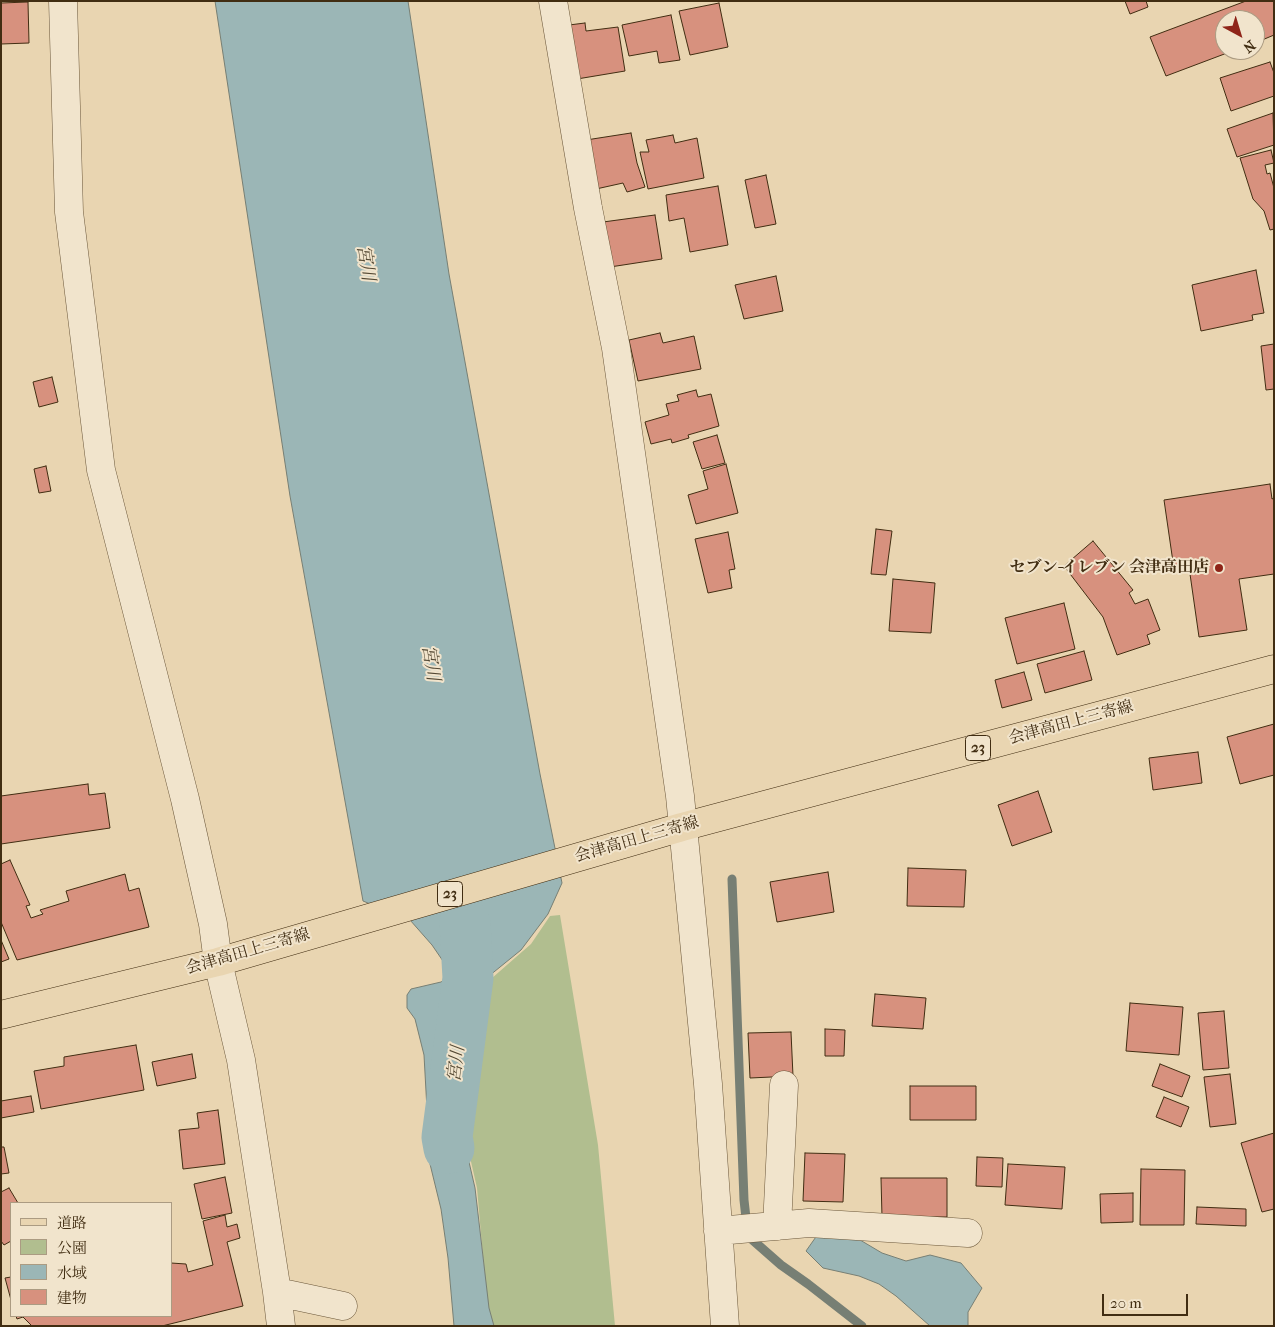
<!DOCTYPE html>
<html>
<head>
<meta charset="utf-8">
<style>
	body { margin:0 }
	#map { position:relative; width:1275px; height:1327px; overflow:hidden; background:#e9d5b1; font-family:"IM FELL French Canon","Noto Serif JP",serif }
	canvas { display:block }
	.frame { position:absolute; inset:0; border:2px solid #412d12; pointer-events:none }
	.legend { position:absolute; left:10px; top:1202px; width:162px; height:115px; box-sizing:border-box; background:#f1e4cc; border:1px solid #ab9b82; margin:0; padding:6px 9px; list-style:none; font-size:15px; color:#412d12 }
	.legend li { display:flex; align-items:center; gap:10px; height:25px }
	.legend b { width:25px; border:1px solid #ab9b82 }
	.north { position:absolute; left:1215px; top:10px; width:50px; height:50px; box-sizing:border-box; background:#f1e4cc; border:1px solid #ab9b82; border-radius:50%; rotate:141deg; font-size:14px; font-weight:700; line-height:20px; text-align:center; color:#412d12 }
	.north::after { content:''; display:block; margin:auto; width:18px; height:22px; background:#8f2418; clip-path:polygon(50% 0,100% 100%,50% 72%,0 100%) }
	.scale { position:absolute; left:1102px; top:1294px; width:86px; height:22px; box-sizing:border-box; border:2px solid #412d12; border-top:0; padding-left:6px; font-size:15px; line-height:18px; white-space:nowrap; color:#412d12; -webkit-text-stroke:4px #f1e4cc; paint-order:stroke }
</style>
</head>
<body>
<div id="map">
<canvas width="1275" height="1327"></canvas>
<div class="frame"></div>
<ul class="legend">
<li><b style="height:6px;background:#e9d5b1"></b>道路</li>
<li><b style="height:14px;background:#b1be8f"></b>公園</li>
<li><b style="height:14px;background:#9bb6b6"></b>水域</li>
<li><b style="height:14px;background:#d7917e"></b>建物</li>
</ul>
<div class="north">N</div>
<div class="scale">20 m</div>
</div>
<script>
const ctx = document.querySelector('canvas').getContext('2d');
ctx.lineJoin = 'round';
function fill(path, color) {
  ctx.fillStyle = color;
  ctx.fill(path, 'evenodd');
}
function poly(rows) {
  const path = new Path2D();
  for (const r of rows) {
    path.moveTo(r[0], r[1]);
    for (let i = 2; i < r.length; i += 2) path.lineTo(r[i], r[i + 1]);
  }
  return path;
}
function stroke(path, color, width, dash) {
  ctx.strokeStyle = color;
  ctx.lineWidth = width;
  ctx.lineCap = dash ? 'butt' : 'round';
  ctx.setLineDash(dash || []);
  ctx.stroke(path);
}
function write(font, color, halo, rows, align = 'center') {
  ctx.font = font + ' "IM FELL French Canon","Noto Serif JP",serif';
  ctx.lineWidth = 4;
  ctx.setLineDash([]);
  ctx.textBaseline = 'middle';
  ctx.strokeStyle = halo;
  ctx.fillStyle = color;
  for (const [text, x, y, turn = 0] of rows) {
    ctx.save();
    ctx.translate(x, y);
    ctx.rotate((+turn || 0) * Math.PI / 180);
    ctx.textAlign = isNaN(turn) ? turn : align;
    if (halo) ctx.strokeText(text, 0, 0);
    ctx.fillText(text, 0, 0);
    ctx.restore();
  }
}
fill(poly([
	[560,915,598,1145,615,1326,489,1326,477,1188,462,1122,454,1018,460,1006,531,944,550,916]
]), '#b1be8f');
const water = poly([
	[215,1,408,1,449,274,540,774,562,883,548,914,521,950,452,1006,449,1022,460,1123,475,1188,489,1308,494,1326,454,1326,448,1258,441,1209,430,1164,424,1055,415,1019,407,1008,407,995,411,989,441,982,447,978,448,970,445,964,432,945,410,920,363,901,290,496,215,1],
	[818,1234,850,1234,882,1253,906,1261,930,1255,961,1263,982,1288,968,1312,968,1326,930,1326,896,1296,879,1284,859,1276,823,1268,806,1251,818,1234]
]);
fill(water, '#9bb6b6');
stroke(water, '#777f74', 1);
stroke(poly([
	[732,879,744,1200,748,1236,781,1265,808,1284,862,1326]
]), '#777f74', 9);
stroke(poly([
	[449,1148,447,1137,468,978,465,924]
]), '#9bb6b6', 51);
const building = poly([
	[1125,1,1146,1,1148,7,1130,14,1125,1],
	[1246,1,1274,1,1274,35,1255,43,1255,20,1225,20,1225,50,1235,50,1166,76,1150,37,1246,1],
	[28,2,29,43,1,44,1,3,28,2],
	[719,3,728,47,690,55,679,11,719,3],
	[671,15,680,60,659,63,657,51,629,56,622,25,671,15],
	[585,23,586,31,618,27,625,71,571,80,569,25,585,23],
	[1270,62,1274,73,1274,96,1231,111,1220,78,1270,62],
	[1273,113,1274,145,1237,157,1227,129,1273,113],
	[631,133,637,163,645,187,627,192,623,183,596,189,586,140,631,133],
	[673,135,675,143,697,138,704,178,648,189,640,152,649,152,646,140,673,135],
	[1271,150,1274,163,1265,165,1267,174,1270,173,1274,188,1274,229,1270,230,1264,211,1253,199,1240,158,1271,150],
	[766,175,776,224,755,228,745,180,766,175],
	[718,186,728,245,690,252,684,218,669,221,666,195,718,186],
	[655,215,662,259,610,267,603,222,655,215],
	[1256,270,1264,313,1252,315,1253,320,1201,331,1192,285,1256,270],
	[776,276,783,311,744,319,735,285,776,276],
	[660,333,663,343,694,336,701,369,638,381,629,340,660,333],
	[1274,344,1274,389,1266,390,1261,346,1274,344],
	[52,377,58,402,39,407,33,382,52,377],
	[696,390,698,397,711,394,719,426,688,435,689,438,672,443,671,439,651,444,645,422,669,415,666,404,679,401,677,395,696,390],
	[717,435,725,463,702,469,693,442,717,435],
	[726,464,738,513,696,524,688,495,708,489,703,471,726,464],
	[46,466,51,491,39,493,34,469,46,466],
	[1270,484,1272,499,1274,498,1274,574,1239,579,1247,630,1199,637,1189,567,1174,569,1164,500,1270,484],
	[876,529,892,531,886,575,871,574,876,529],
	[728,532,735,569,729,570,732,588,708,593,695,539,728,532],
	[1093,541,1133,590,1129,593,1135,604,1148,599,1160,630,1147,635,1150,644,1117,655,1103,617,1064,566,1093,541],
	[893,579,935,583,931,633,889,631,893,579],
	[1064,603,1075,649,1017,664,1005,618,1064,603],
	[1084,651,1092,680,1045,693,1037,664,1084,651],
	[1024,672,1032,700,1002,708,995,680,1024,672],
	[1274,724,1274,775,1240,784,1227,737,1274,724],
	[1198,752,1202,783,1153,790,1149,758,1198,752],
	[88,784,89,795,105,793,110,828,1,844,1,796,88,784],
	[1038,791,1052,832,1012,846,998,805,1038,791],
	[10,860,30,905,26,906,31,918,43,914,40,910,69,901,66,891,125,874,129,891,139,888,149,927,17,960,1,922,1,864,10,860],
	[908,868,966,870,964,907,907,906,908,868],
	[828,872,834,912,777,922,770,882,828,872],
	[1,940,9,959,1,962,1,940],
	[875,994,926,998,923,1029,872,1026,875,994],
	[1130,1003,1183,1007,1179,1055,1126,1051,1130,1003],
	[1224,1011,1229,1068,1203,1070,1198,1013,1224,1011],
	[825,1029,845,1030,844,1056,825,1056,825,1029],
	[791,1032,793,1076,750,1078,748,1033,791,1032],
	[136,1045,144,1090,41,1109,34,1071,64,1066,64,1057,136,1045],
	[192,1054,196,1078,157,1086,152,1062,192,1054],
	[1160,1064,1190,1076,1182,1097,1152,1086,1160,1064],
	[1230,1074,1236,1124,1210,1127,1204,1077,1230,1074],
	[910,1086,976,1086,976,1120,910,1120,910,1086],
	[31,1096,34,1112,1,1118,1,1101,31,1096],
	[1164,1097,1189,1107,1181,1127,1156,1117,1164,1097],
	[218,1110,225,1164,183,1169,179,1130,199,1128,197,1113,218,1110],
	[1274,1133,1274,1209,1262,1212,1241,1143,1274,1133],
	[1,1147,4,1147,9,1173,1,1174,1,1147],
	[805,1153,845,1154,843,1202,803,1201,805,1153],
	[977,1157,1003,1158,1002,1187,976,1186,977,1157],
	[1008,1164,1065,1167,1062,1209,1005,1205,1008,1164],
	[1141,1169,1185,1170,1184,1225,1140,1225,1141,1169],
	[225,1177,232,1213,202,1219,194,1184,225,1177],
	[881,1178,947,1178,947,1217,882,1217,881,1178],
	[9,1188,18,1203,11,1203,11,1241,4,1245,1,1241,1,1192,9,1188],
	[1133,1193,1133,1222,1101,1223,1100,1194,1133,1193],
	[1197,1207,1246,1209,1246,1226,1196,1224,1197,1207],
	[225,1215,227,1227,237,1224,240,1238,227,1242,243,1306,162,1326,32,1326,23,1317,17,1319,16,1316,171,1316,171,1263,186,1264,188,1272,213,1265,203,1221,225,1215],
	[11,1277,11,1300,5,1278,11,1277]
]);
fill(building, '#d7917e');
stroke(building, '#412d12', 1);
const minor = poly([
	[63,1,69,212,101,470,185,799,213,924,218,962,241,1060,277,1292,281,1326],
	[553,1,588,208,616,348,680,796,708,1084,725,1326],
	[777,1226,784,1085],
	[718,1231,809,1223,968,1233],
	[277,1292,343,1306]
]);
const major = poly([
	[1,1015,218,962,682,827,1274,669]
]);
stroke(minor, '#6b573a', 29);
stroke(major, '#412d12', 29);
stroke(minor, '#f1e4cc', 28);
stroke(major, '#e9d5b1', 28);
for (const [x, y, r, color] of [
	[1219,568,5,"#8f2418"]
]) {
  const dot = new Path2D();
  dot.arc(x, y, r, 0, 2 * Math.PI);
  ctx.fillStyle = color;
  ctx.fill(dot);
  stroke(dot, '#f1e4cc', 2);
}
for (const [x, y, w] of [
	[978,748,25],
	[450,894,25]
]) {
  const box = new Path2D();
  box.roundRect(x - w / 2, y - 12.5, w, 25, 4);
  ctx.fillStyle = '#f1e4cc';
  ctx.fill(box);
  stroke(box, '#412d12', 1);
}
write('bold 15px', '#412d12', null, [
	["23",978,748],
	["23",450,894]
]);
write('bold 16px', '#412d12', '#f1e4cc', [
	["セブン-イレブン 会津高田店",1209,568]
], 'right');
write('16px', '#412d12', '#f1e4cc', [
	["会津高田上三寄線",1071,723,-15],
	["会津高田上三寄線",637,840,-16],
	["会津高田上三寄線",248,952,-16]
]);
write('italic 18px', '#534833', '#f1e4cc', [
	["宮川",365,263,81],
	["宮川",430,663,81],
	["宮川",457,1064,-83]
]);
</script>
</body>
</html>
